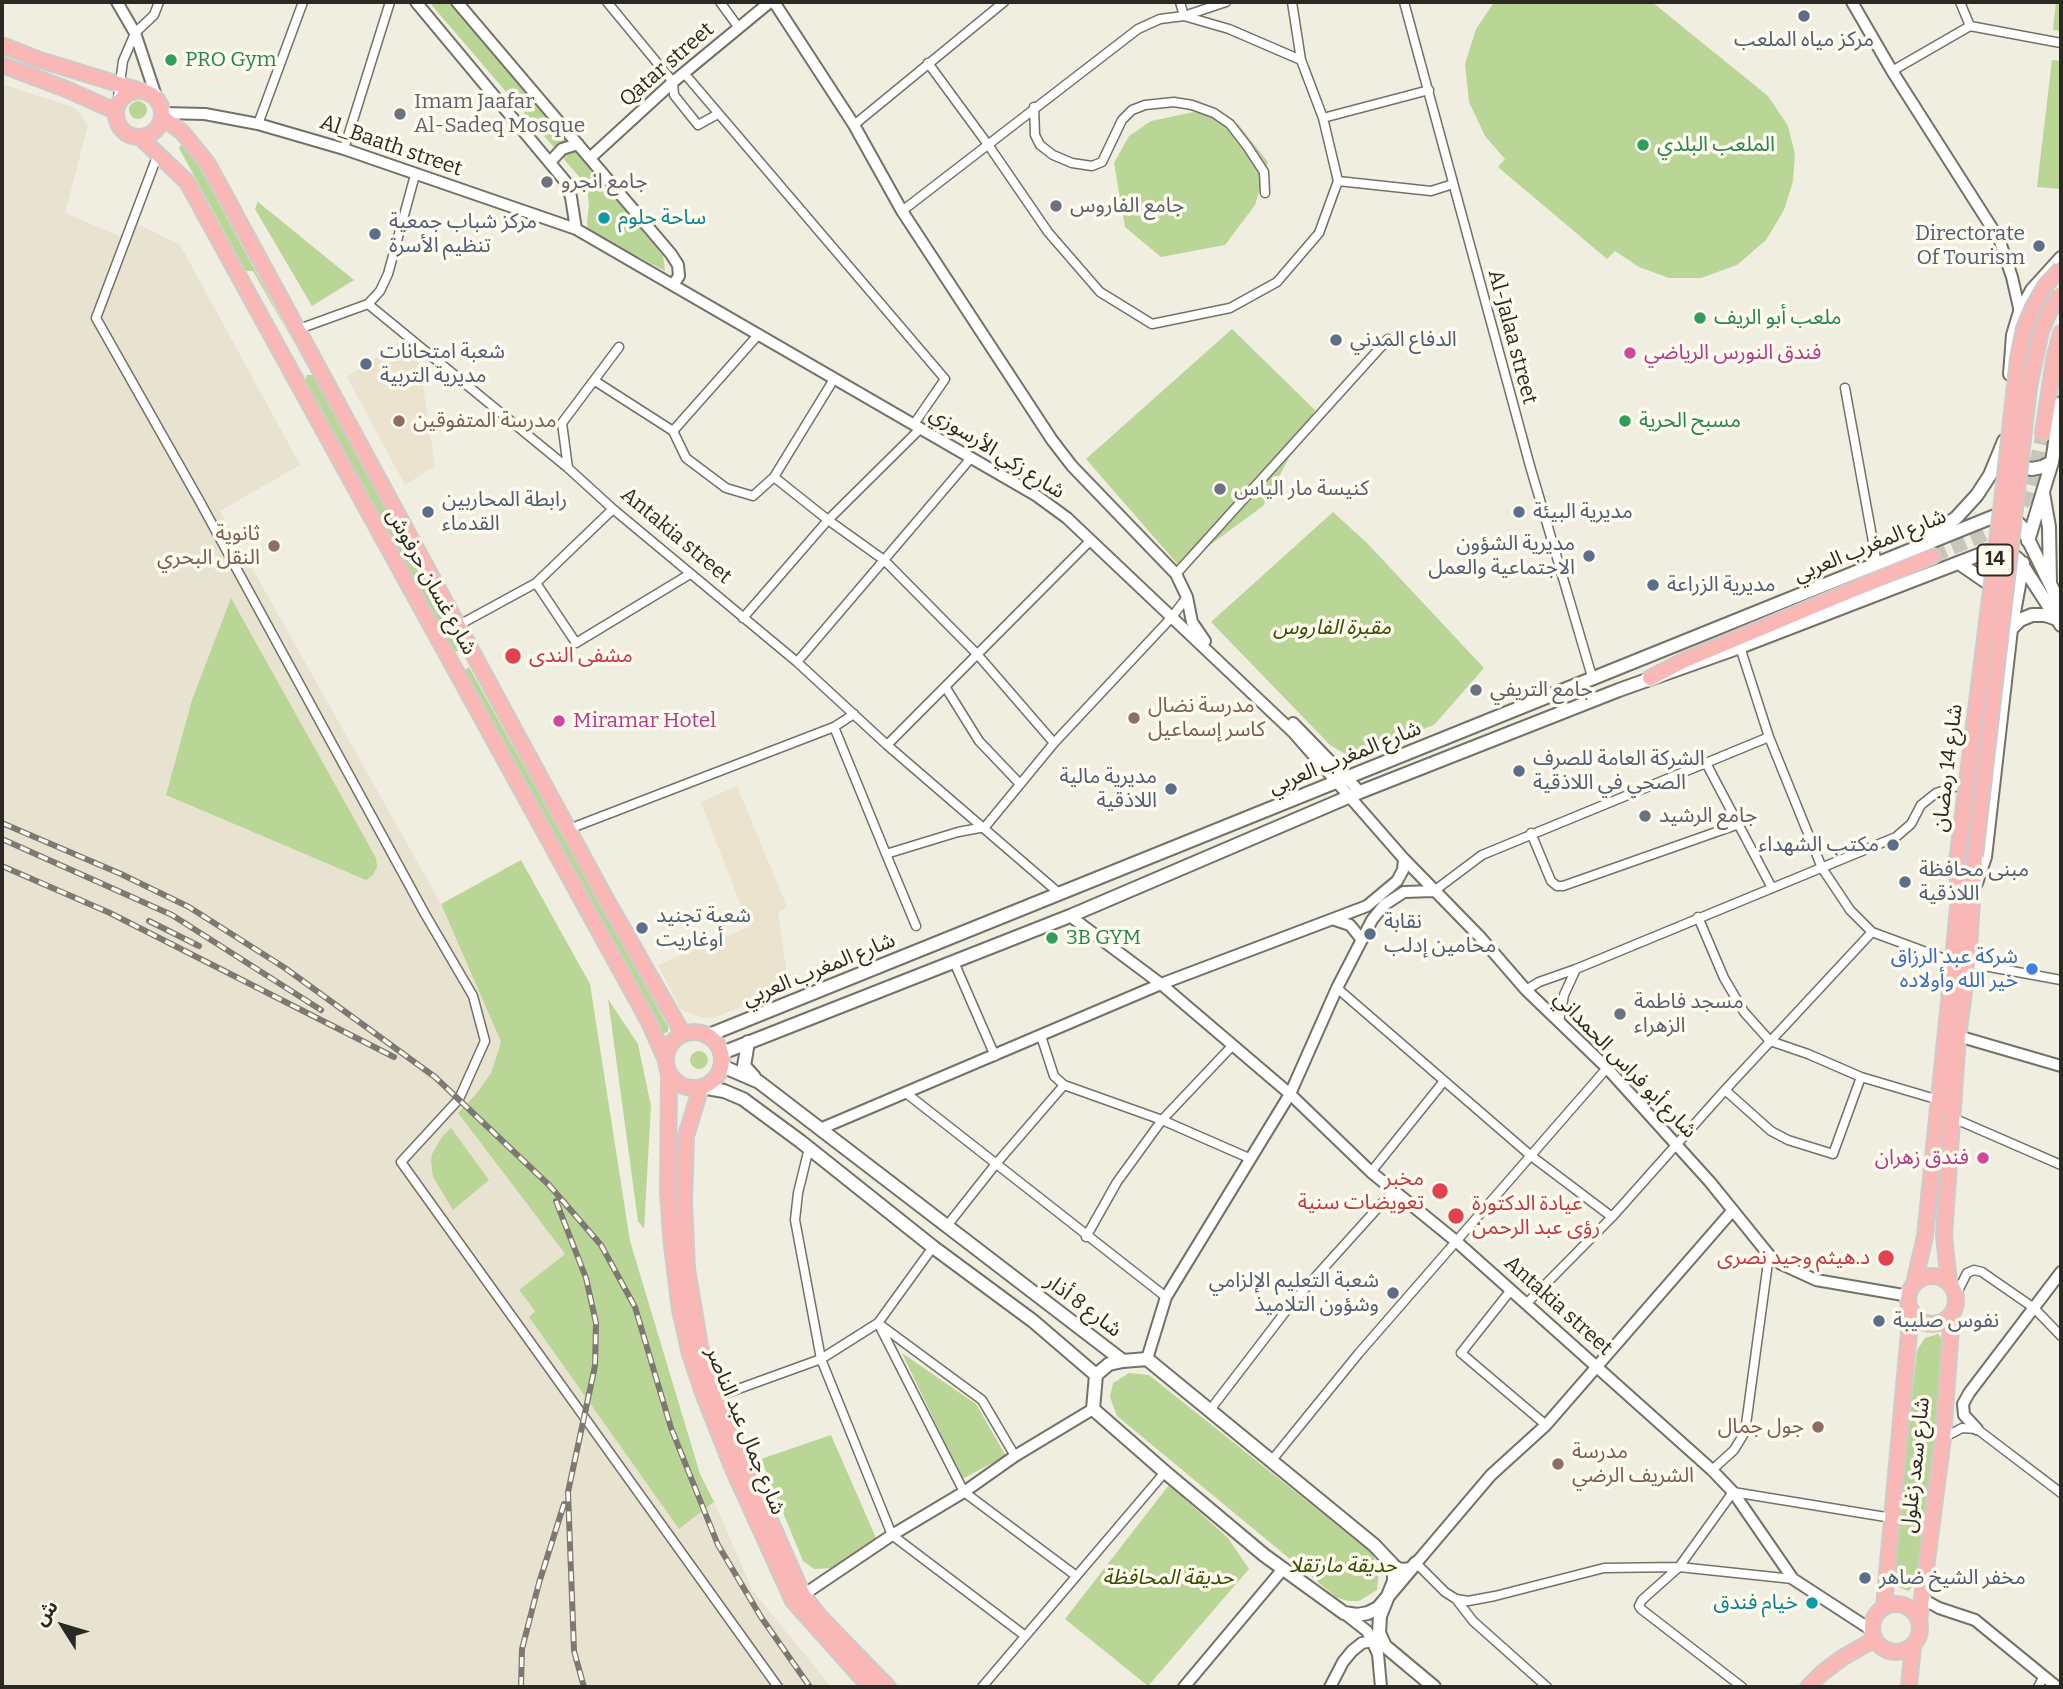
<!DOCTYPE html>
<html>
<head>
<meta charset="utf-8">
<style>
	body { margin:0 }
	#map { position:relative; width:2063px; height:1689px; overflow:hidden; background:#f0ede1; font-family:Bitter,"Noto Sans Arabic",serif }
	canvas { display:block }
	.frame { position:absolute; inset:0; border:4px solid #2a2924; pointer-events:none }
	.north { position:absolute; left:28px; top:1591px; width:70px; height:70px; -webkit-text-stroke:5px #fefaee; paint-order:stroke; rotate:307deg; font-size:19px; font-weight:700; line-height:28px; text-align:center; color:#2a2924 }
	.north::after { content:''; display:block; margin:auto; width:24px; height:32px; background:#2a2924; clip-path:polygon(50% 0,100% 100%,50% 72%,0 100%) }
</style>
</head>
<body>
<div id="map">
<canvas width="2063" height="1689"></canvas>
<div class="frame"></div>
<div class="north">ش</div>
</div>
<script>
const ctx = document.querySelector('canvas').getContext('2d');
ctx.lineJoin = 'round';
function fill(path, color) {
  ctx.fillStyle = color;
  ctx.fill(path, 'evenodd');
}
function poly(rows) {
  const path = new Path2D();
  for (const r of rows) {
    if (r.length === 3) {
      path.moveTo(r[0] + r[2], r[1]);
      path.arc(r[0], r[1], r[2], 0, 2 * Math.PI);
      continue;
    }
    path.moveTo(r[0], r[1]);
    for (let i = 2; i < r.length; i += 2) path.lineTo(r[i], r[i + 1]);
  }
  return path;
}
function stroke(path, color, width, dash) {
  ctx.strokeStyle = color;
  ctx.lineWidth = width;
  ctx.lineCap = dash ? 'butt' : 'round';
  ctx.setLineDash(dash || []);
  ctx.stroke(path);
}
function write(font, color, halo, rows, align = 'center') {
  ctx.font = font + ' Bitter,"Noto Sans Arabic",serif';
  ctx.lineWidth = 7;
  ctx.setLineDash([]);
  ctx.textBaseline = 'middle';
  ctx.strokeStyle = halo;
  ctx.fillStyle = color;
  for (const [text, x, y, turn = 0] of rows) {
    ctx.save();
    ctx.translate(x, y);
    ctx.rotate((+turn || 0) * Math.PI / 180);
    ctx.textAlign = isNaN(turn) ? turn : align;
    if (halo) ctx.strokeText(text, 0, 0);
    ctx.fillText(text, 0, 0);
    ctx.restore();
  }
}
fill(poly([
	[2,84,75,108,88,125,65,213,120,236,130,220,180,245,300,465,220,511,441,904,501,1042,491,1073,476,1094,458,1113,565,1254,519,1290,535,1312,529,1316,680,1529,714,1502,753,1591,831,1687,2,1687]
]), '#e8e3d0');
fill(poly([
	[400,342,418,354,435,466,405,485,347,377],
	[737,786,787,907,778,913,789,989,712,1018,702,1018,681,1010,658,965,749,927,701,802]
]), '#ebe3cd');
fill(poly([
	[429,2,452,2,663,256,665,271,588,230,587,221,589,206,587,186],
	[1494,2,1652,2,1768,96,1788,126,1795,154,1793,181,1784,210,1766,240,1737,265,1701,278,1669,278,1639,267,1615,251,1607,259,1498,167,1505,159,1485,136,1469,102,1465,64,1476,29],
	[2056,2,2061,2,2061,31,2053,30],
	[2052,60,2061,61,2061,189,2037,187],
	[138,110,9],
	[1194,112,1238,124,1268,162,1255,205,1225,245,1161,257,1125,227,1114,163,1129,136,1151,121],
	[183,143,187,144,294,343,253,271,246,271,179,148],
	[258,201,258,202,354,280,312,306,255,209],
	[1232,329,1315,410,1263,506,1180,567,1086,459],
	[307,375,313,375,460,647,458,651,452,651,305,381],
	[1333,512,1367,543,1484,668,1434,725,1350,757,1330,745,1211,622],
	[231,598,376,858,377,867,373,875,366,880,166,795,192,700],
	[469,667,668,1027,668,1032,661,1034,464,671],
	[521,860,590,984,630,1241,700,1474,714,1502,679,1529,529,1317,535,1311,519,1290,565,1254,458,1113,476,1094,491,1073,501,1042,441,904],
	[608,999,638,1044,651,1106,644,1229,638,1221],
	[699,1060,9],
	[451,1128,489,1180,453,1210,433,1177,431,1162,432,1154,441,1138],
	[1938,1334,1950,1347,1920,1582,1908,1591,1892,1584,1917,1350,1925,1338],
	[902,1353,976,1404,1006,1456,962,1479],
	[1129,1373,1149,1375,1372,1553,1379,1569,1377,1590,1359,1601,1348,1601,1336,1597,1117,1416,1110,1397,1113,1383],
	[831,1435,876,1538,834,1568,814,1569,803,1561,761,1459],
	[1169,1485,1228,1538,1249,1569,1148,1686,1065,1619]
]), '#bad697');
stroke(poly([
	[1933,556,1995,530,2017,511,2027,497,2033,477,2043,433]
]), '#c8c6bb', 14, [14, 7]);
const minor = poly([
	[607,2,673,82,674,95,698,125,718,114],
	[720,2,739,28],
	[1292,2,1301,60],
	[1404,2,1530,466,1593,680],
	[1960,2,1970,26],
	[928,63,989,146,1048,232,1100,292,1152,324,1230,308,1277,282,1319,233,1338,181,1323,118,1301,60,1229,29,1184,16,1180,2],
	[1892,71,1970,26,2061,43],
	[684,73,945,379,914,424],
	[117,105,123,61,135,33,154,15,159,2],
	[1034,107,1035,135,1040,145,1053,155,1072,163,1092,166,1102,162,1122,120,1132,110,1145,105,1174,102,1192,105,1214,113,1230,124,1247,146,1264,172,1265,193],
	[1323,118,1429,90],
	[258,124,303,2],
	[854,125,1004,2],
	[344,149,390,2],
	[158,154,96,318,199,500,425,914,473,996,485,1041,459,1099,401,1162,778,1687],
	[1338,181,1431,191,1453,184],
	[902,211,1138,29,1160,19,1184,16,1226,2],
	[368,304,568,468,613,509,797,662,887,745,1060,894],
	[299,329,368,304,380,291,388,274,415,175],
	[595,381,673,431,686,458,726,488,753,496,774,477,828,520,884,560,977,654,1054,743],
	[1845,388,1877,564],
	[673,431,758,335],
	[568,468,562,423,619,347],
	[774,477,834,379],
	[1176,574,1388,339],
	[536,583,576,643,690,574],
	[743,618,828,520,921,428],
	[459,625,536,583,613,509],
	[797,662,971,458],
	[946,688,979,741,1020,784],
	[834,727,886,854],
	[887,745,1090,541],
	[1706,763,1772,888],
	[569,829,834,727,854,714],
	[1531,833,1551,881,1557,886,1563,886,1739,824],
	[1434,891,1482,855,1769,737],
	[1698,917,1724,978,1744,1012,1770,1041,1808,1054,1861,1077,1939,1100],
	[916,926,886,854,958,832,985,827,1054,743,1172,617,1187,597],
	[1872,932,1953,962],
	[954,962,995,1056],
	[1968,963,2061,980],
	[1337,988,1530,1155,1612,1217],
	[1526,990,1539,982,1576,969,1896,837,1911,824,1921,805,1936,793,1961,785],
	[1559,1022,1564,995,1576,969],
	[1041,1036,1054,1076,1064,1085,1162,1120,1249,1158],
	[1725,1090,1771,1131,1788,1140,1833,1154,1861,1077],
	[906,1093,1166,1297],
	[1953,1118,2061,1165],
	[809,1148,798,1193,795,1220,821,1359,892,1535,1024,1635],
	[1371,1172,1444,1081],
	[946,1227,995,1165,1064,1085],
	[1086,1237,1117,1182,1162,1120,1232,1046],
	[1511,1290,1461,1353,1546,1425],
	[1956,1295,1967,1273,1974,1270,1982,1272,2034,1308,2061,1336],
	[1526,1304,1612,1217,1725,1090,1872,932,1850,910,1822,868,1769,737,1740,647],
	[878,1323,964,1492,1075,1575],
	[879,1324,982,1400,1015,1456],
	[716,1397,821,1359,878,1323,933,1247],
	[1210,1410,1292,1303,1393,1191],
	[1943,1438,1962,1428,1977,1429,2061,1493],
	[1272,1460,1359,1353,1607,1068],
	[1712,1470,1734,1450,1745,1432,1769,1255],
	[1416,1563,1445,1592,1456,1599,1468,1601,1495,1596,1604,1568,1679,1567,1793,1579],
	[1456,1599,1473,1621,1547,1687],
	[982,1687,1165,1472],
	[1742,1687,1641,1609,1639,1606,1642,1600,1679,1567,1733,1492,1892,1518],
	[2038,1687,2043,1678]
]);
const tertiary = poly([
	[117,2,135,33,157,99],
	[416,2,565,181,571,197,576,229],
	[457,2,671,254,678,265,679,276,673,285],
	[774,2,854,125,902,211,1052,440,1072,466,1176,574,1187,597,1192,622,1205,641],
	[1852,2,1892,71,1999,239,2012,277,2020,312],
	[162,113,205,114,258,124,344,149,576,229,1037,496,1067,518,1293,732,1404,859,1481,938,1526,990,1607,1068,1710,1182,1769,1255,1781,1264,1816,1280,1909,1296],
	[590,158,673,82,770,2],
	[551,161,562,149,578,144],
	[1293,723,1360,792],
	[1070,916,1161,984,1290,1094,1371,1172,1457,1242,1712,1470,1733,1492,1793,1579,1873,1631],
	[1335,920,1350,925,1362,940],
	[1958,1036,2061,1066],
	[820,1129,1161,984,1367,906,1397,881,1403,870,1404,859],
	[1147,1359,1166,1297,1290,1094,1337,988,1372,920,1384,905,1404,892,1434,891],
	[1977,1429,1964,1415,1963,1404,1969,1393,2061,1272],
	[1393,1565,1401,1569,1412,1568,1491,1475,1546,1425,1733,1210],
	[803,1595,892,1535,964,1492,1015,1456,1093,1409],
	[1921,1598,1939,1608,1975,1620,2057,1687],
	[1344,1613,1367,1631,1372,1641,1378,1654,1381,1687],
	[1184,1687,1283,1569],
	[1330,1687,1343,1662,1352,1651,1362,1643,1372,1641,1376,1642]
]);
const secondary = poly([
	[2010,374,2013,335,2020,312,2032,290,2061,258],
	[2012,460,2021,467,2032,469,2042,467,2052,462],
	[2043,493,2049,527,2050,583],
	[1928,537,1956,518,1977,495,1990,475,2004,441],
	[2028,541,2052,462,2061,403],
	[1959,563,1988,583],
	[2011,629,2020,620,2032,615,2045,615,2057,619],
	[1976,883,1985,857,2011,629,2023,563],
	[709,1035,1995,516,2006,516,2014,519,2022,527,2061,606],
	[748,1042,744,1066,754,1077],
	[722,1053,1070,916,1360,792,1619,690,1740,647,1989,551,2009,552,2019,560,2061,625],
	[722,1066,759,1082,1123,1361,1147,1359,1374,1545,1393,1565,1394,1573,1394,1581,1380,1616,1379,1633,1385,1646,1434,1687],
	[701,1087,724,1091,743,1099,800,1141,933,1247,1033,1321,1096,1375,1093,1409,1165,1472,1264,1555,1344,1613,1357,1615,1368,1613,1378,1608,1416,1563],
	[1096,1375,1109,1364,1123,1361]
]);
const primary = poly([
	[2,45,40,60,138,90],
	[2,65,66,89,115,111],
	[139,114,23],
	[162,117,182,132,208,164,606,899,683,1034],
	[140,137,187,182,649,1022,666,1060],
	[2043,433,2054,360,2061,333],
	[1650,678,1685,660,1933,556],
	[694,1060,28],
	[669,1073,668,1193,672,1246,680,1310,690,1354,703,1393,733,1469,793,1601,870,1687],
	[701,1087,686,1136,684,1201,687,1269,700,1346,716,1397,803,1595,820,1617,888,1687],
	[1932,1300,24],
	[1949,1283,1944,1235,1958,1036,1968,963,1975,856],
	[1914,1284,1925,1236,1953,962,1959,895,1957,862],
	[1896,1628,24],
	[1884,1607,1911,1310],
	[1919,1621,1943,1438,1952,1314],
	[1808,1687,1822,1673,1842,1658,1875,1639],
	[1909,1687,1913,1645]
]);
stroke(minor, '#747167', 11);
stroke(tertiary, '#747167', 14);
stroke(secondary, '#747167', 16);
stroke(primary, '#ccccca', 18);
stroke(minor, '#fff', 8);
stroke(tertiary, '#fff', 10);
stroke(secondary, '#fff', 12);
stroke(primary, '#f9b7b6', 14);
const rail = poly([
	[2,823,121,874,189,907,285,968,435,1077,549,1185,601,1245,635,1307,671,1428,718,1545,761,1617,810,1687],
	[2,839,172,915,321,1010],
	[2,866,110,913,394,1057],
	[149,921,199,946],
	[556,1201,586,1278,596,1323,595,1366,568,1492,574,1651,584,1687],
	[521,1687,522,1649,539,1583,564,1504]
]);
stroke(rail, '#7b7972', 6);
stroke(rail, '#fefaee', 3.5, [10]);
const primaryBridge = poly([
	[1975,856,2029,387,2041,331,2048,314,2061,294],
	[1957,862,2002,502,2018,358,2024,328,2033,307,2045,286,2061,269]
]);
stroke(primaryBridge, '#ccccca', 18, []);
stroke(primaryBridge, '#f9b7b6', 14);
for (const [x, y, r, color] of [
	[1804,16,7,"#5c6f8a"],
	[171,60,7,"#2e9e5b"],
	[400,114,7,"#6b7280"],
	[1643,145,7,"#2e9e5b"],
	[547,182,7,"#6b7280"],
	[1056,206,7,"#6b7280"],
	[604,218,7,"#0f9aa8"],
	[375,234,7,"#5c6f8a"],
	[2039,246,7,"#5c6f8a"],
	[1700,318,7,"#2e9e5b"],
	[1336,340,7,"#5c6f8a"],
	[1630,353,7,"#d1479c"],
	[366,364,7,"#5c6f8a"],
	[399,421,7,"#8d6e63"],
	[1625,421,7,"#2e9e5b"],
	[1220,489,7,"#6b7280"],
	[428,512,7,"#5c6f8a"],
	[1519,512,7,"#5c6f8a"],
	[274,546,7,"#8d6e63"],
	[1589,556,7,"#5c6f8a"],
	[1653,585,7,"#5c6f8a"],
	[513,656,9,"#e0444e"],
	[1476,690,7,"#6b7280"],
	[1134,718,7,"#8d6e63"],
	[559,721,7,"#d1479c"],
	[1519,771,7,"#5c6f8a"],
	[1171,789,7,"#5c6f8a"],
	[1645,816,7,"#6b7280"],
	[1893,845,7,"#5c6f8a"],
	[1905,882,7,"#5c6f8a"],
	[642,928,7,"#5c6f8a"],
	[1370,934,7,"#5c6f8a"],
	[1052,938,7,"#2e9e5b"],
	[2032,969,7,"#3f7fe0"],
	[1620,1014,7,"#6b7280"],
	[1983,1158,7,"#d1479c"],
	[1440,1191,9,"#e0444e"],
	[1456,1216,9,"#e0444e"],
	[1886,1258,9,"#e0444e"],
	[1393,1293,7,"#5c6f8a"],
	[1879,1321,7,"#5c6f8a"],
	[1818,1427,7,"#8d6e63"],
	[1558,1464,7,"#8d6e63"],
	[1865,1578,7,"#5c6f8a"],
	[1812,1603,7,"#0f9aa8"]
]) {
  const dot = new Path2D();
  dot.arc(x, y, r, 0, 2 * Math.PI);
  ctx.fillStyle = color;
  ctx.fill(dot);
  stroke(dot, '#fefaee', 2.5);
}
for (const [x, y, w] of [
	[1995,560,35]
]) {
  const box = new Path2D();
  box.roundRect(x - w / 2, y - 15.5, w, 31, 5);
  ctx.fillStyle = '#fefaee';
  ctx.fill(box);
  stroke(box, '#2a2924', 2);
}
write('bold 19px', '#2a2924', null, [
	["14",1995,560]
]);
write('21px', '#4e5e75', '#fefaee', [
	["مركز مياه الملعب",1804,40,"center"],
	["مركز شباب جمعية",389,222],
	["تنظيم الأسرة",389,246],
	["Directorate",2025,234,"right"],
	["Of Tourism",2025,258,"right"],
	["الدفاع المدني",1350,340],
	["شعبة امتحانات",380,352],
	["مديرية التربية",380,376],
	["رابطة المحاربين",442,500],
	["القدماء",442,524],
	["مديرية البيئة",1533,512],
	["مديرية الشؤون",1575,544,"right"],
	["الاجتماعية والعمل",1575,568,"right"],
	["مديرية الزراعة",1667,585],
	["الشركة العامة للصرف",1533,759],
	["الصحي في اللاذقية",1533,783],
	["مديرية مالية",1157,777,"right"],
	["اللاذقية",1157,801,"right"],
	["مكتب الشهداء",1879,845,"right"],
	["مبنى محافظة",1919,870],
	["اللاذقية",1919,894],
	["شعبة تجنيد",656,916],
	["أوغاريت",656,940],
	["نقابة",1384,922],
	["محامين إدلب",1384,946],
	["شعبة التعليم الإلزامي",1379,1281,"right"],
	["وشؤون التلاميذ",1379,1305,"right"],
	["نفوس صليبة",1893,1321],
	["مخفر الشيخ ضاهر",1879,1578]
], 'left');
write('21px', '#27864d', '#fefaee', [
	["PRO Gym",185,60],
	["الملعب البلدي",1657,145],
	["ملعب أبو الريف",1714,318],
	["مسبح الحرية",1639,421],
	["3B GYM",1066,938]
], 'left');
write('21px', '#2a2924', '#fefaee', [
	["Qatar street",667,65,-41],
	["Al_Baath street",391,146,19],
	["Al-Jalaa street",1512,337,75],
	["شارع زكي الأرسوزي",997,453,32],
	["Antakia street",676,536,40],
	["شارع المغرب العربي",1870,546,-22],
	["شارع غسان حرفوش",431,582,61],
	["شارع المغرب العربي",1345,758,-22],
	["شارع 14 رمضان",1948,768,-83],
	["شارع المغرب العربي",819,970,-22],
	["شارع أبو فراس الحمداني",1625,1065,46],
	["شارع 8 أذار",1083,1306,37],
	["Antakia street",1558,1306,42],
	["شارع جمال عبد الناصر",745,1431,68],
	["شارع سعد زغلول",1916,1465,-84]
]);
write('21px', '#5b616d', '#fefaee', [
	["Imam Jaafar",414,102],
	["Al-Sadeq Mosque",414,126],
	["جامع انجرو",561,182],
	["جامع الفاروس",1070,206],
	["كنيسة مار الياس",1234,489],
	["جامع التريفي",1490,690],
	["جامع الرشيد",1659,816],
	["مسجد فاطمة",1634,1002],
	["الزهراء",1634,1026]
], 'left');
write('21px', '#0d838f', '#fefaee', [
	["ساحة حلوم",618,218],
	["خيام فندق",1798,1603,"right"]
], 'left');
write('21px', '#b23c85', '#fefaee', [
	["فندق النورس الرياضي",1644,353],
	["Miramar Hotel",573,721],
	["فندق زهران",1969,1158,"right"]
], 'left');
write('21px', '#785e54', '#fefaee', [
	["مدرسة المتفوقين",413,421],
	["ثانوية",260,534,"right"],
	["النقل البحري",260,558,"right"],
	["مدرسة نضال",1148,706],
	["كاسر إسماعيل",1148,730],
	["جول جمال",1804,1427,"right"],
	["مدرسة",1572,1452],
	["الشريف الرضي",1572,1476]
], 'left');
write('italic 21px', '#354d01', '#fefaee', [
	["مقبرة الفاروس",1332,628],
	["حديقة مارتقلا",1343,1566],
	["حديقة المحافظة",1168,1578]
]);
write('21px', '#be3a42', '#fefaee', [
	["مشفى الندى",529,656],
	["مخبر",1424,1179,"right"],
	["تعويضات سنية",1424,1203,"right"],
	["عيادة الدكتورة",1472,1204],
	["رؤى عبد الرحمن",1472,1228],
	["د.هيثم وحيد نصرى",1870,1258,"right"]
], 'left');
write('21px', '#366cbe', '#fefaee', [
	["شركة عبد الرزاق",2018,957],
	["خير الله وأولاده",2018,981]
], 'right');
</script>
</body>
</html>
